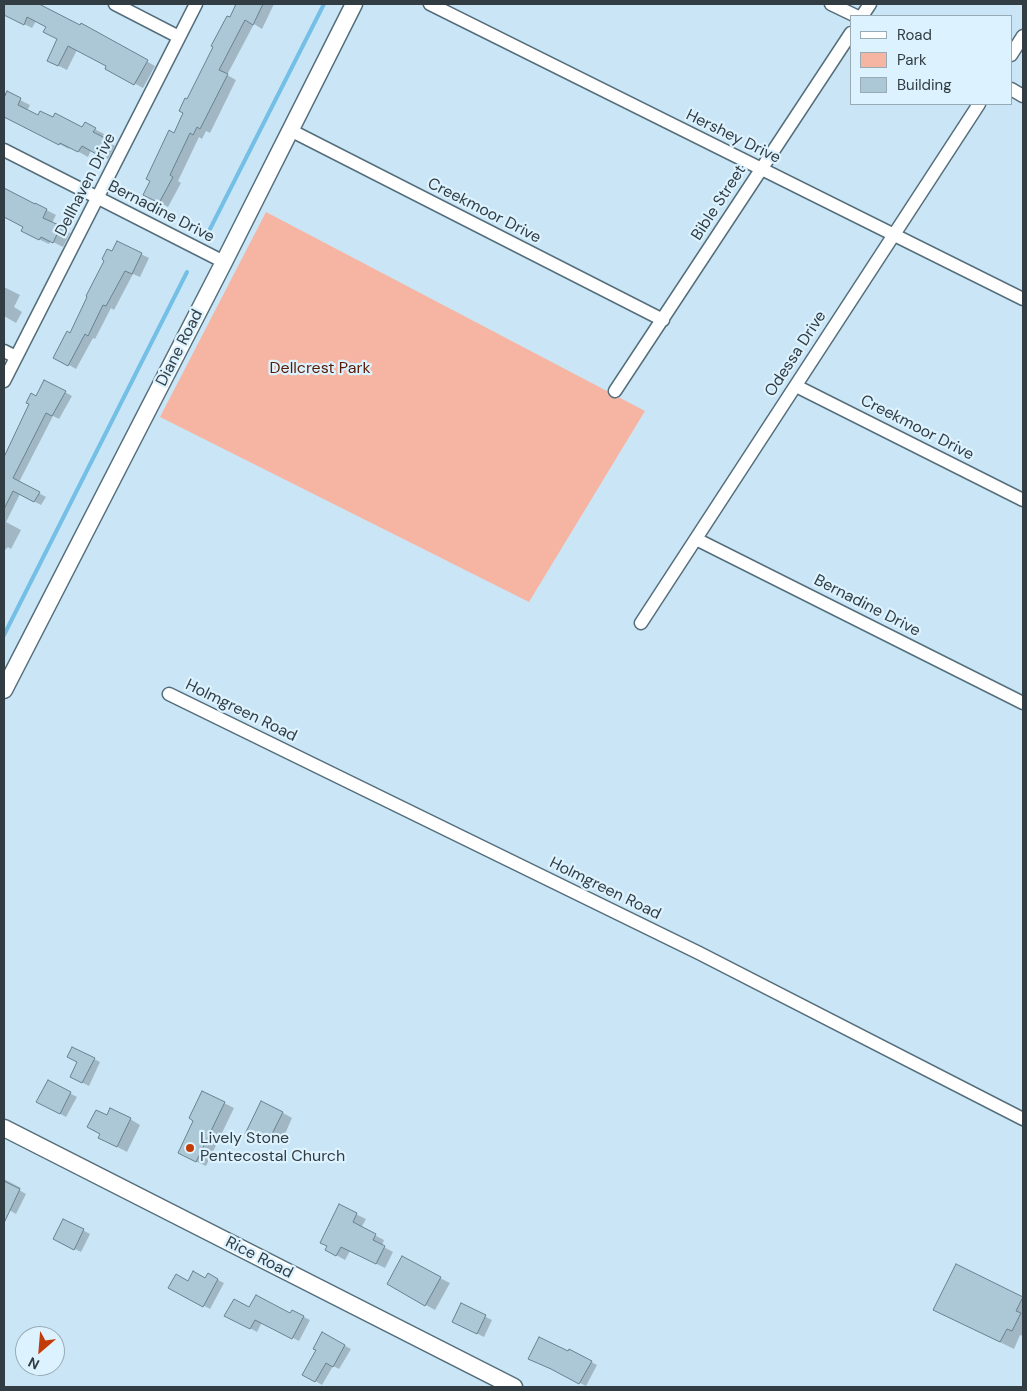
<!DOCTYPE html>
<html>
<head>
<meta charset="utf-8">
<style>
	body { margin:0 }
	#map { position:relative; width:1027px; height:1391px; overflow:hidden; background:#cae6f6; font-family:"DM Sans",sans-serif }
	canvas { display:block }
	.frame { position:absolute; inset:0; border:5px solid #323d43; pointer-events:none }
	.legend { position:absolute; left:850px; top:15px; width:162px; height:90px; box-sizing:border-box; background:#dcf2ff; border:1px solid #98aab4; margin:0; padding:6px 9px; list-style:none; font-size:15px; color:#323d43 }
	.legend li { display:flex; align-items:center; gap:10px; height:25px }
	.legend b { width:25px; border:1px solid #98aab4 }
	.north { position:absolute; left:15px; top:1326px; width:50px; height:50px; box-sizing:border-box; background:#dcf2ff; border:1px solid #98aab4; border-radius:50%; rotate:207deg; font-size:14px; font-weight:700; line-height:20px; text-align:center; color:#323d43 }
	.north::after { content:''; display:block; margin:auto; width:18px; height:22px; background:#c33b07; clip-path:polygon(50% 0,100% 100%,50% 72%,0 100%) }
</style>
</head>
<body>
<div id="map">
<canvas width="1027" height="1391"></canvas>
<div class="frame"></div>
<ul class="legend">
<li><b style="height:6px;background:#fff"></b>Road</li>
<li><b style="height:14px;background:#f6b5a2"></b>Park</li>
<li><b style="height:14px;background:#acc8d7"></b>Building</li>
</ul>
<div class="north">N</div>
</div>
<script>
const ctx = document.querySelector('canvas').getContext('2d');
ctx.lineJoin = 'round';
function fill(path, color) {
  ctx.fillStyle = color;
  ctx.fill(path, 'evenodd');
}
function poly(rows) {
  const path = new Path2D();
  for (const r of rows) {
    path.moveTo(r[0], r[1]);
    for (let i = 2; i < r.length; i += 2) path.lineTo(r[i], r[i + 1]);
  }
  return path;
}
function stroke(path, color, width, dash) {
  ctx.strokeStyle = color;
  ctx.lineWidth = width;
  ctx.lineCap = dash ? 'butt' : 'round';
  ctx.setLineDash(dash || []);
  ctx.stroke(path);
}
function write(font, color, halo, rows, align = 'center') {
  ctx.font = font + ' "DM Sans",sans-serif';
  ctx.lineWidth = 4.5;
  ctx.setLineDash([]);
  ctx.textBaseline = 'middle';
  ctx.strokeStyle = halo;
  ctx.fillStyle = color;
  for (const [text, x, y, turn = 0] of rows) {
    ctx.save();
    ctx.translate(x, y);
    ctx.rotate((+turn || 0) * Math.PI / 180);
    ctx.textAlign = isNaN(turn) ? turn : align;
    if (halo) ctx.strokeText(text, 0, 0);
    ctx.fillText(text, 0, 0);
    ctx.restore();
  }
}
fill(poly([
	[266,212,645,411,529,602,160,417]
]), '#f6b5a2');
fill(poly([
	[4,4,35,4,81,27,82,25,155,66,143,88,107,68,108,66,77,50,67,70,57,65,59,39,48,27,36,21,32,28,4,14],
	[238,4,274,4,262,29,254,24,227,75,236,80,210,133,206,131,202,139,199,137,178,181,181,183,168,207,154,199,175,134,188,101],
	[4,92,30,105,27,111,39,116,54,119,82,128,85,124,104,134,102,138,115,146,108,159,91,150,88,157,70,147,69,149,4,116],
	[4,188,56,215,52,223,70,233,63,247,51,241,49,244,32,236,25,227,4,216],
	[113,253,141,254,149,258,140,277,133,274,114,310,111,308,95,339,93,338,76,369,55,357,70,334],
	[4,287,20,295,14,307,22,312,16,323,4,316],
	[45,381,72,396,59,419,53,416,19,482,46,497,41,505,20,494,6,522,21,530,11,549,8,547,4,551,4,459,31,404,36,397],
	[94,1059,100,1062,89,1086,77,1080],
	[49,1082,77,1097,66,1117,38,1102],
	[224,1103,234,1108,206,1166,189,1158],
	[283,1113,292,1118,280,1145,271,1141,269,1145,256,1139],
	[107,1117,130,1119,140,1125,127,1152,110,1143,102,1134],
	[4,1179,21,1188,19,1190,26,1194,16,1214,4,1207],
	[339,1206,366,1219,361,1228,384,1240,382,1246,393,1252,385,1268,350,1251,345,1260,336,1255],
	[64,1220,90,1234,81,1252,60,1242],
	[956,1265,1023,1299,1023,1336,1020,1335,1014,1349,948,1317],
	[208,1275,224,1283,210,1309,170,1288,206,1279],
	[440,1278,450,1283,435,1310,388,1284],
	[462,1305,492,1320,484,1337,460,1325],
	[249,1309,290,1315,292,1311,310,1320,299,1341,262,1322,257,1332,226,1315],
	[323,1334,351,1349,339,1369,333,1366,322,1385,304,1374,317,1350],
	[570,1351,597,1365,586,1386,559,1372]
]), '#0003');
stroke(poly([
	[209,231,324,4],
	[4,635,187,272]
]), '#74bfe5', 4);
const building = poly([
	[4,4,39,4,80,25,81,23,148,60,134,85,105,69,106,66,68,46,58,66,47,61,57,39,43,32,46,27,27,17,24,25,4,15,4,4],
	[236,4,263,4,253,25,245,20,219,70,228,74,200,129,197,127,193,135,190,133,170,175,173,177,159,203,143,195,150,181,146,179,169,130,174,133,183,113,179,111,185,98,187,99,213,47,211,46,227,16,230,17,236,4],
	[7,91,21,98,18,105,38,115,40,111,53,117,55,113,82,127,85,122,96,128,93,132,107,139,98,155,82,146,78,152,60,143,59,145,4,117,4,98,7,91],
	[4,188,35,204,35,203,47,209,43,218,61,226,53,243,41,237,39,240,21,231,23,227,4,217,4,188],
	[117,241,142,253,132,274,125,271,106,306,103,305,88,336,85,334,68,366,53,358,67,331,70,333,87,297,86,296,104,261,102,259,107,249,112,251,117,241],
	[44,380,66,391,52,416,46,413,13,478,40,492,34,502,13,491,4,509,4,457,29,404,26,403,31,393,36,396,44,380],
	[72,1047,95,1058,82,1083,70,1077,77,1062,67,1057,72,1047],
	[48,1080,71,1092,60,1114,36,1102,48,1080],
	[202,1091,225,1102,196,1162,178,1153,193,1121,189,1118,202,1091],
	[261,1101,283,1112,269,1140,261,1136,259,1141,245,1134,261,1101],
	[110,1108,131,1118,117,1147,98,1138,100,1134,87,1127,96,1110,107,1115,110,1108],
	[4,1181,20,1189,4,1223,4,1181],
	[339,1204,357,1213,353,1222,376,1234,373,1240,385,1246,376,1264,341,1247,336,1256,325,1250,327,1246,320,1243,339,1204],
	[63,1219,84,1229,74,1250,53,1239,63,1219],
	[402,1256,441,1277,425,1306,387,1284,402,1256],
	[956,1264,1023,1297,1016,1311,1021,1313,1012,1331,1007,1329,1000,1342,933,1310,956,1264],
	[193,1271,205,1278,208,1273,218,1279,203,1307,168,1288,176,1274,188,1281,193,1271],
	[256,1295,290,1313,292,1310,304,1316,292,1339,255,1320,250,1329,224,1316,234,1299,249,1307,256,1295],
	[461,1303,486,1315,477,1334,452,1322,461,1303],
	[322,1332,345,1345,333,1367,326,1363,315,1382,302,1375,316,1350,313,1349,322,1332],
	[539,1337,568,1351,569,1349,592,1361,579,1384,551,1369,528,1359,539,1337]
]);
fill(building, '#acc8d7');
stroke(building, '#68818f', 1);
const minor = poly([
	[115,4,179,37],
	[430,4,1023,299],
	[831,4,856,16],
	[862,16,870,4],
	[1011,55,1023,36],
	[1011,89,1023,96],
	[290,130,663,320],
	[4,150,224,262],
	[4,351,16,357],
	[4,381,196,4],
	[796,386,1023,500],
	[615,391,851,33],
	[696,539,1023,703],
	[641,623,979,104],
	[169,694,699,953,1023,1119]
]);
const tertiary = poly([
	[4,690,224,262,354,4],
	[4,1128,514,1387]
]);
stroke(minor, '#556e7b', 15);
stroke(tertiary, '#556e7b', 19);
stroke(minor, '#fff', 12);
stroke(tertiary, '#fff', 16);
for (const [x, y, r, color] of [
	[190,1148,5,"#c33b07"]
]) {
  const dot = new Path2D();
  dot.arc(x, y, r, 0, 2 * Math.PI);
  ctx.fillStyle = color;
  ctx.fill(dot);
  stroke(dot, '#dcf2ff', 2);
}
write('16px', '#323d43', '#dcf2ff', [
	["Hershey Drive",733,137,26],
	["Dellhaven Drive",86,185,-63],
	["Bible Street",719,203,-57],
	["Creekmoor Drive",484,211,27],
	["Bernadine Drive",161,212,27],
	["Diane Road",180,348,-63],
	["Odessa Drive",796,354,-57],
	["Creekmoor Drive",917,428,27],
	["Bernadine Drive",867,606,27],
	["Holmgreen Road",241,711,26],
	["Holmgreen Road",605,889,26],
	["Rice Road",259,1258,27]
]);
write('16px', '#591a06', '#dcf2ff', [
	["Dellcrest Park",320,369]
]);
write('16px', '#323d43', '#dcf2ff', [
	["Lively Stone",200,1139],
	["Pentecostal Church",200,1157]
], 'left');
</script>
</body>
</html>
